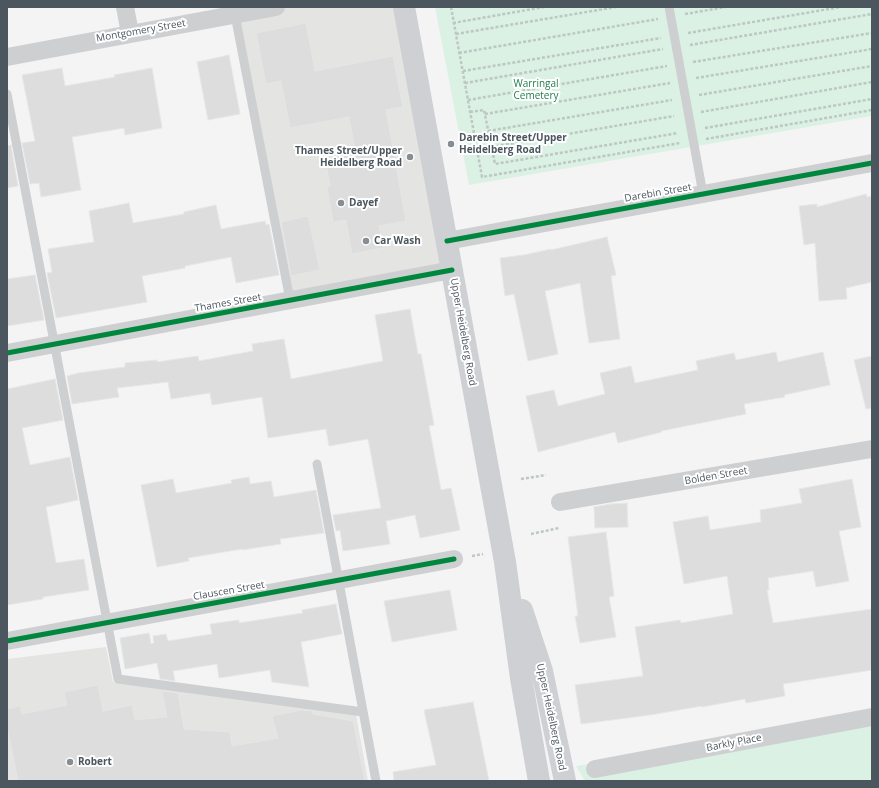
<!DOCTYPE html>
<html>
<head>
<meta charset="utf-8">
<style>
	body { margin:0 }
	#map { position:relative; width:879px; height:788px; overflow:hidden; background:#f4f4f4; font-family:"Open Sans",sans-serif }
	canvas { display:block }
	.frame { position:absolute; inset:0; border:8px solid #4b565f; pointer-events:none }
</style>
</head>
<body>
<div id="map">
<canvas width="879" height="788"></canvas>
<div class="frame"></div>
</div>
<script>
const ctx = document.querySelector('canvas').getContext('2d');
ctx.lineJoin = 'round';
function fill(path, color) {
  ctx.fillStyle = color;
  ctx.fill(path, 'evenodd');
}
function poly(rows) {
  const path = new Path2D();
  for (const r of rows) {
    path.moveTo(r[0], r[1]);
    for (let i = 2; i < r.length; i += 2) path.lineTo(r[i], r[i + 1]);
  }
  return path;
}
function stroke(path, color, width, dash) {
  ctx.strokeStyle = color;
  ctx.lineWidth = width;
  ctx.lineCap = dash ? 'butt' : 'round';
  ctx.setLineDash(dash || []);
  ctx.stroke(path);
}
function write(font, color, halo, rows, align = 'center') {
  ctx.font = font + ' "Open Sans",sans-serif';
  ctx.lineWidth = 4;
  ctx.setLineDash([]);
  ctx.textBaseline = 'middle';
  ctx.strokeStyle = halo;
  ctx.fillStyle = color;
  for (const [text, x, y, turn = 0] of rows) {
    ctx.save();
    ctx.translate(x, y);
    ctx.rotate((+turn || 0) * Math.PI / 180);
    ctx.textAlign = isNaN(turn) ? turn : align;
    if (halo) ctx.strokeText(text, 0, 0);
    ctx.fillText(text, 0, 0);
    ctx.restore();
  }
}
fill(poly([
	[259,7,403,7,452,270,290,300,235,15],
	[106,647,113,682,356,714,368,781,7,781,7,659]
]), '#e4e4e2');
fill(poly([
	[435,7,872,7,872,116,469,185],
	[872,722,872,781,585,781,576,766]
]), '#dbf1e3');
const building = poly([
	[306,23,315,71,393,56,403,107,386,110,406,221,379,226,383,248,352,254,346,220,333,222,327,187,330,186,325,159,344,156,343,152,355,149,349,117,290,128,281,81,266,84,256,33,306,23],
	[229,55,240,114,208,120,197,62,229,55],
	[62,68,65,86,115,77,114,75,152,68,162,128,125,135,124,128,72,137,81,190,41,197,39,183,30,184,22,143,35,141,22,75,62,68],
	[11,145,18,186,7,188,7,146,11,145],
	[866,194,867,197,872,196,872,282,846,288,847,299,819,301,815,243,804,245,799,206,817,204,817,207,866,194],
	[129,203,133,223,184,214,184,212,216,205,221,229,265,221,266,225,269,224,279,275,236,283,231,257,185,266,185,268,142,276,147,302,56,318,47,273,52,272,48,249,94,242,89,211,129,203],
	[308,216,320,270,291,276,281,222,308,216],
	[607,237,616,275,611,276,620,339,589,343,580,283,545,291,558,354,528,361,514,294,505,296,500,258,524,255,551,249,551,250,607,237],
	[35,275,44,320,7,326,7,279,35,275],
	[410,309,418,354,421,354,434,425,429,426,441,490,451,488,460,530,420,538,415,515,386,521,390,544,343,551,340,530,336,531,333,515,381,508,368,439,329,446,326,429,268,438,262,397,212,405,210,393,171,399,168,382,117,388,119,397,72,404,67,376,78,373,125,367,125,363,157,360,157,362,198,356,199,361,253,351,252,344,284,339,291,379,383,361,375,315,410,309],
	[776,352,778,362,823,352,830,385,784,395,785,397,744,404,746,414,661,431,662,432,618,443,615,432,538,452,526,396,554,390,558,406,605,394,600,373,631,366,635,383,698,370,696,361,734,353,736,360,776,352],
	[872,356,872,408,866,409,854,360,872,356],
	[55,379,63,420,22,428,30,465,70,457,78,500,46,507,56,563,84,559,89,590,43,597,43,599,7,605,7,389,55,379],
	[249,477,250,484,271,481,274,497,316,490,324,533,280,539,281,544,242,550,242,549,188,558,189,561,157,567,141,485,173,479,176,493,232,483,231,480,249,477],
	[852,479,861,527,839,531,849,581,816,587,813,571,768,578,769,590,767,590,773,623,872,609,872,670,783,684,785,696,746,703,745,699,702,707,702,706,650,715,581,724,575,685,643,676,635,627,680,620,681,623,733,614,727,576,684,584,673,522,708,516,710,530,761,522,760,510,802,503,799,489,852,479],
	[627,503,628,527,595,528,594,507,611,504,627,503],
	[606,532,614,596,609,597,616,637,580,643,575,616,578,616,568,537,606,532],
	[450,590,457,630,392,642,384,601,450,590],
	[336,604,342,634,301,642,309,687,272,682,270,670,219,678,217,664,173,671,175,681,160,679,157,663,125,669,120,638,149,633,151,644,154,643,153,636,166,634,168,641,212,634,210,624,239,620,239,623,303,613,302,610,336,604],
	[98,685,103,711,132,705,135,720,167,717,162,691,178,693,184,729,230,732,232,746,278,738,272,716,302,710,313,711,313,714,353,721,365,781,18,781,7,727,7,709,20,706,22,714,67,705,64,692,98,685],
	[473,702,489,781,394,781,393,772,436,765,424,710,473,702]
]);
fill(building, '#ddddde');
stroke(building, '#e5e6e6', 1);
stroke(poly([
	[451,7,482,177,680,143],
	[685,14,726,7],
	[453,23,544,7],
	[688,33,841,7],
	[456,34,616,7],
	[690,45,872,14],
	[459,53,658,19],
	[693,62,872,33],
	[463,71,661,38],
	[696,78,872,49],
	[465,83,663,49],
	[699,95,872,66],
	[468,100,667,66],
	[470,112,484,110,495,164,678,133],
	[701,112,872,82],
	[485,114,670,83],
	[705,128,872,99],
	[488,131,672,100],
	[706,139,872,110],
	[491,147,674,116],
	[521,479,546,475],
	[531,534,559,528],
	[472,556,483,554]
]), '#bdc7c4', 2.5, [3, 2]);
stroke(poly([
	[669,7,703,194],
	[235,15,290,300],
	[7,94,118,679,363,712],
	[317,464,376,781]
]), '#cecfd1', 9);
stroke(poly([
	[125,7,130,33],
	[7,57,276,7],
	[447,241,872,163],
	[7,353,452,270],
	[560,502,872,449],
	[7,641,454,559],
	[595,769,872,717]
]), '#cecfd1', 18);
stroke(poly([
	[404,7,505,562,521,678,539,781],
	[522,610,542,671,565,781]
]), '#ced0d3', 22);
stroke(poly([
	[447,241,872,163],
	[7,353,452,270],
	[7,641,454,559]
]), '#00873e', 5);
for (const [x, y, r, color] of [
	[451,144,4,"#868d93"],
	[410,157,4,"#868d93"],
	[341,203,4,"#868d93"],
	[366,241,4,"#868d93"],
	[70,762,4,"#868d93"]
]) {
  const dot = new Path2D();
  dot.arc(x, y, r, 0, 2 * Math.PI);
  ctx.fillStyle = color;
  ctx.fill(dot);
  stroke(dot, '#fff', 1.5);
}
write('10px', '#4b565f', '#fff', [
	["Montgomery Street",141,31,-10],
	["Darebin Street",658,193,-10],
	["Thames Street",228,303,-10],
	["Upper Heidelberg Road",463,332,80],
	["Bolden Street",716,476,-10],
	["Clauscen Street",229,591,-10],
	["Upper Heidelberg Road",551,717,78],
	["Barkly Place",734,743,-11]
]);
write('10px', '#1f7e4d', '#fff', [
	["Warringal",536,84],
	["Cemetery",536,96]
]);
write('bold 10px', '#4b565f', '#fff', [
	["Darebin Street/Upper",459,138],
	["Heidelberg Road",459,150],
	["Thames Street/Upper",402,151,"right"],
	["Heidelberg Road",402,163,"right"],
	["Dayef",349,203],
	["Car Wash",374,241],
	["Robert",78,762]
], 'left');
</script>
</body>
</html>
